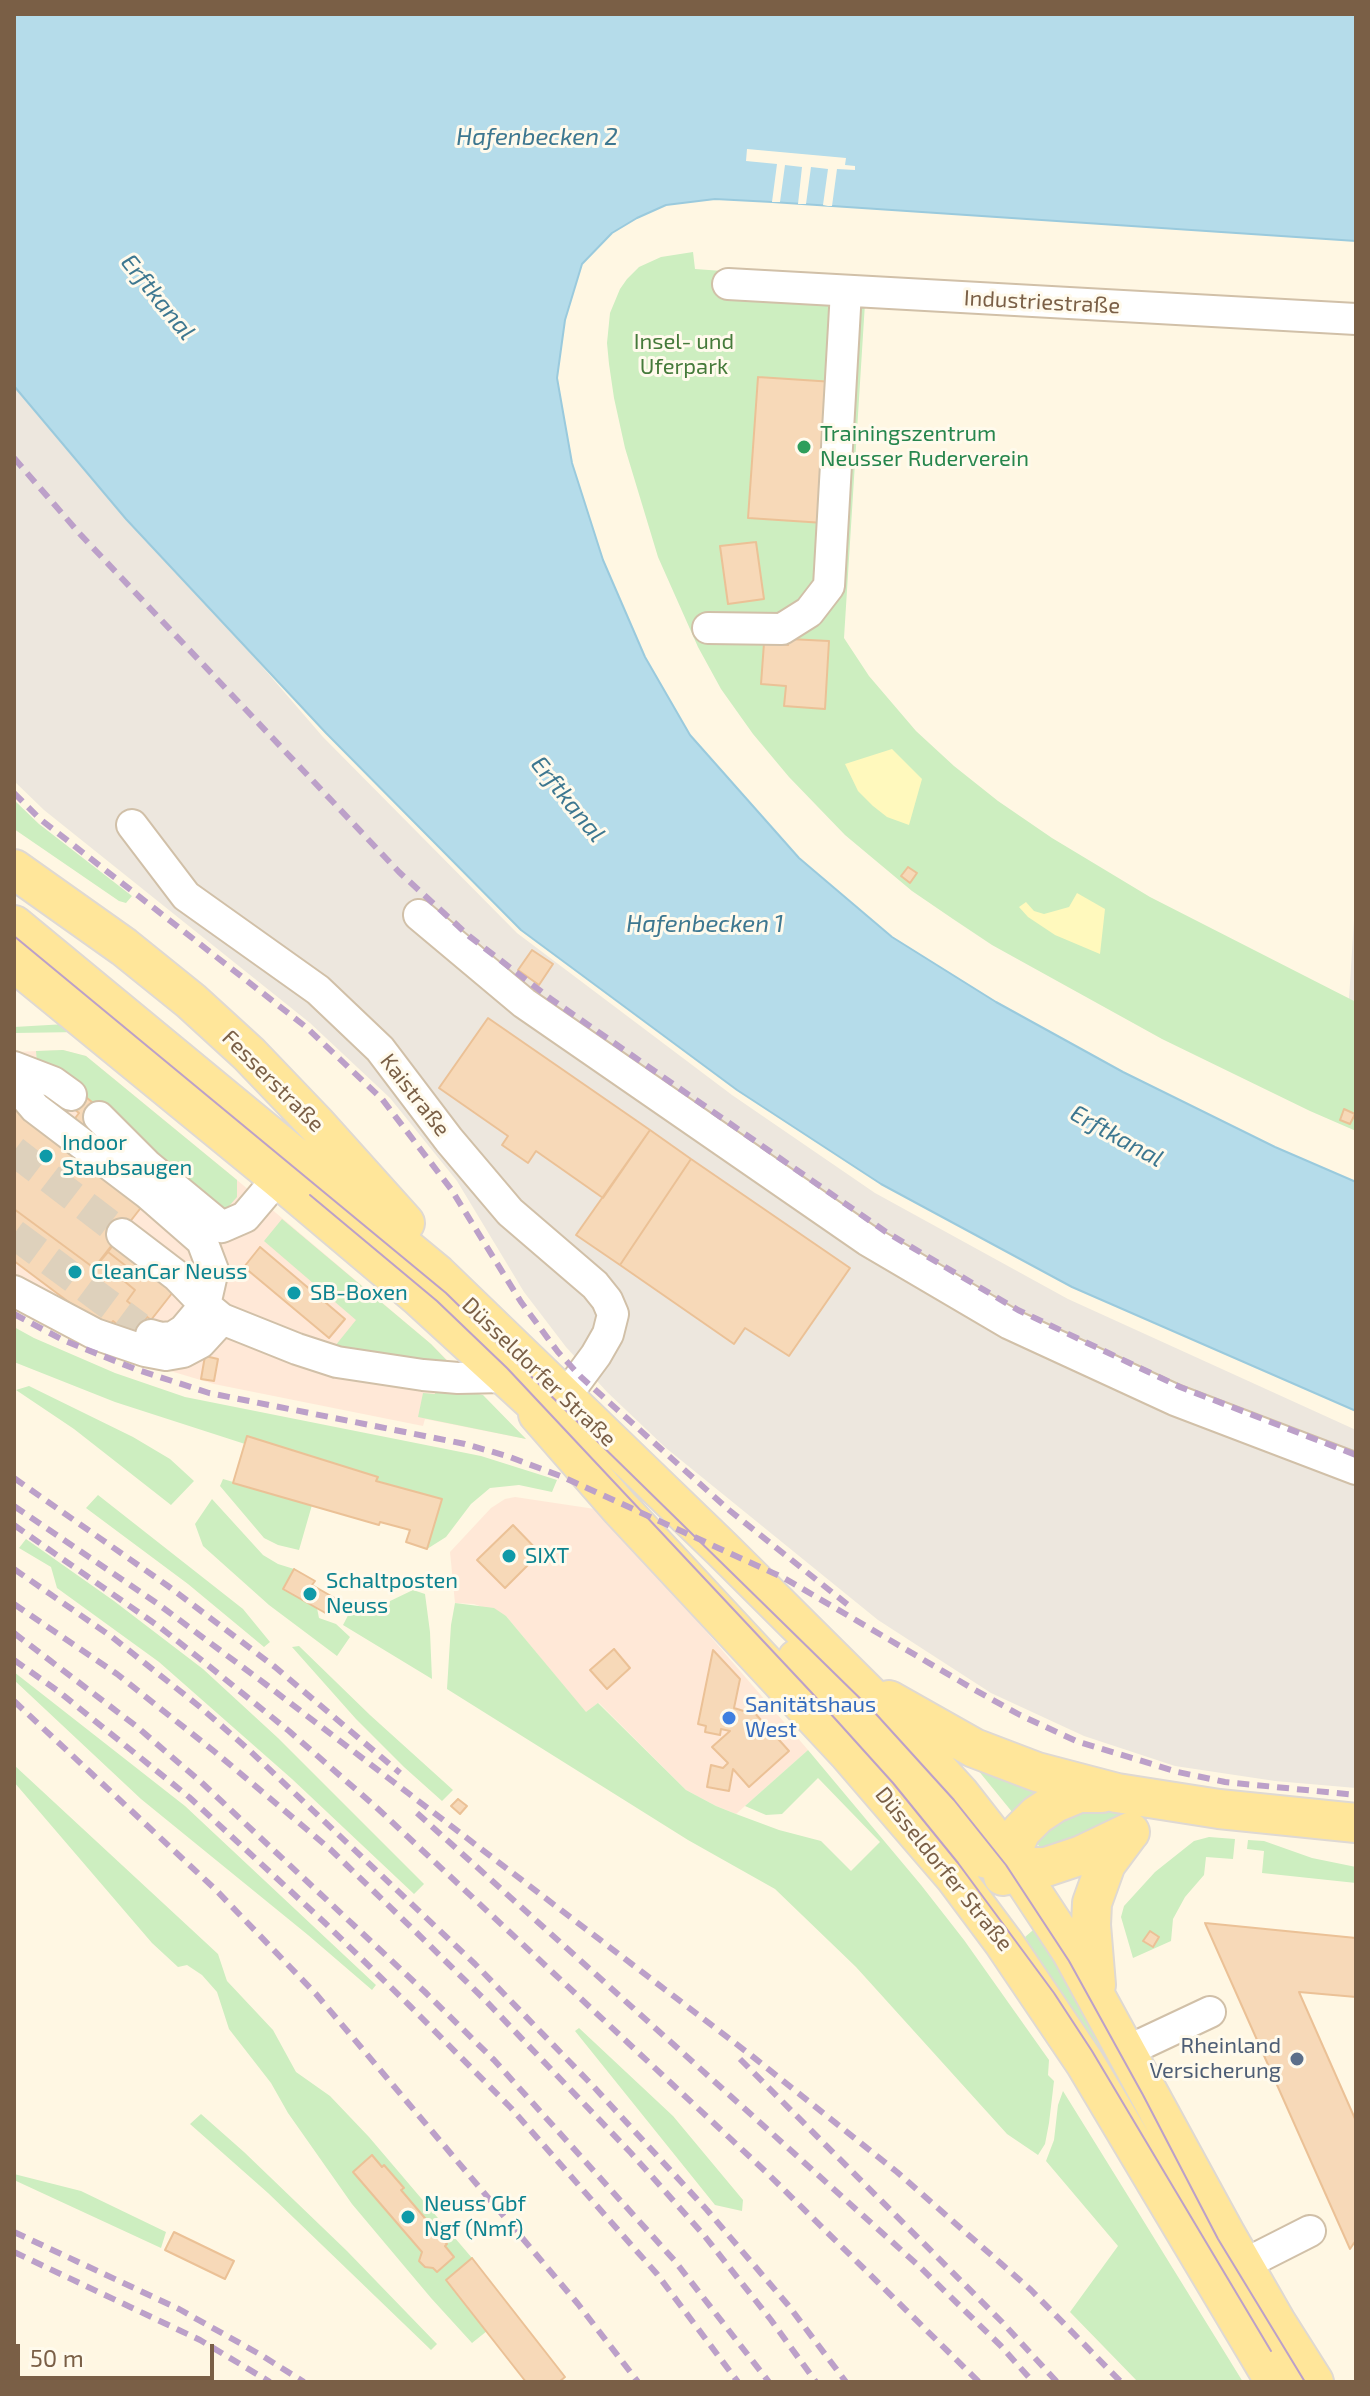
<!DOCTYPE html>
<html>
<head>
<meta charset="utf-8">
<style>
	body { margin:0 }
	#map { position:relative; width:1370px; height:2396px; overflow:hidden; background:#fff7e3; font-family:"Exo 2",sans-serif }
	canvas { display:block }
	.frame { position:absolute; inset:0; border:16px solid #7a5f46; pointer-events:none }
	.scale { position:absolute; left:16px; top:2344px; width:198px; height:36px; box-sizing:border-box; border:4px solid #7a5f46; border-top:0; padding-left:10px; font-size:24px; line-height:28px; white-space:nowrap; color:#7a5f46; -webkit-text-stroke:6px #fffaec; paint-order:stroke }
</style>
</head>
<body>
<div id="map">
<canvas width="1370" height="2396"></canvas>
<div class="frame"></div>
<div class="scale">50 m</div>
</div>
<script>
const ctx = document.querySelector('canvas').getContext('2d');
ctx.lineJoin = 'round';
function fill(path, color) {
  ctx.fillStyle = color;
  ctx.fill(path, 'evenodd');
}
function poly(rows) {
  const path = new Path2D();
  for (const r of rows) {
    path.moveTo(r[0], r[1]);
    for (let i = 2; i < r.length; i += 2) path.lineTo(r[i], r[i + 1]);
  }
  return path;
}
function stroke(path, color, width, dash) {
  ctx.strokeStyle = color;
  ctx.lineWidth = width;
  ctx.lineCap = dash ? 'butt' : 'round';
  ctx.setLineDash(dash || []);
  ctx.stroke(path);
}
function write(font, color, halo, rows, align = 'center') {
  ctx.font = font + ' "Exo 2",sans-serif';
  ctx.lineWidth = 6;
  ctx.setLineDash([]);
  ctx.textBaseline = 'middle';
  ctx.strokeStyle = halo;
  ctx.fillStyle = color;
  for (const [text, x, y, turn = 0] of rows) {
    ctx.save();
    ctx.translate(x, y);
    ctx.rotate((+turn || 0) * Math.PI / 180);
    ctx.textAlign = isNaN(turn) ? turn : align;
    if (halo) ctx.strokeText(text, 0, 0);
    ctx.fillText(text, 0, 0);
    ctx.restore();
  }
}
fill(poly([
	[63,1050,86,1056,237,1180,431,1344,526,1439,425,1419,423,1426,214,1384,157,1367,14,1302,14,1052],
	[515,1497,595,1509,698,1622,808,1750,736,1814,716,1806,686,1790,599,1703,586,1713,506,1616,474,1604,455,1603,450,1552,491,1508,505,1499]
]), '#ffe8d7');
fill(poly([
	[14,379,323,737,517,933,732,1095,875,1193,1068,1299,1356,1430,1356,1788,1275,1781,1175,1766,1084,1736,991,1693,878,1620,666,1448,607,1392,566,1347,524,1292,457,1181,390,1098,310,1023,44,810,14,781],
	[1356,888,1356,1002,1349,999]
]), '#ede7de');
fill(poly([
	[693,252,695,269,861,281,865,303,844,638,869,676,916,731,954,766,998,801,1052,838,1150,897,1356,1002,1356,1131,1310,1111,1162,1039,992,945,953,919,912,891,845,835,789,777,753,734,721,689,698,647,658,557,625,448,614,398,609,364,607,343,610,313,620,289,627,279,639,267,661,257],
	[14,800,39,824,132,896,126,903,119,901,14,829],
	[66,1024,80,1032,14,1033,14,1027],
	[63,1050,86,1056,237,1180,237,1197,223,1213,37,1062,36,1051],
	[282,1219,431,1344,454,1368,331,1351,356,1320,264,1241],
	[14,1327,34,1338,115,1373,185,1397,481,1456,557,1480,552,1492,519,1485,490,1488,471,1504,446,1537,427,1549,442,1499,376,1481,377,1478,247,1436,245,1444,115,1402,14,1362],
	[29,1386,133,1437,170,1459,194,1481,171,1505,74,1429,16,1390],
	[435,1386,483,1395,526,1439,418,1417,423,1393,435,1394],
	[223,1479,312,1505,299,1550,278,1545,264,1538,220,1486],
	[98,1495,243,1609,270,1642,264,1647,188,1584,86,1508],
	[212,1499,263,1555,278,1564,294,1569,283,1589,317,1608,319,1618,336,1624,350,1637,337,1656,269,1605,203,1546,195,1524],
	[26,1539,114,1601,203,1669,278,1738,424,1884,414,1894,292,1779,159,1662,57,1588,51,1567,19,1548],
	[413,1590,425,1594,430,1632,432,1679,343,1625,354,1604,388,1602],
	[455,1603,494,1608,506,1616,586,1712,598,1703,686,1790,716,1806,736,1814,779,1830,821,1841,851,1871,880,1842,818,1778,782,1814,766,1815,745,1806,808,1750,921,1885,964,1940,1049,2060,1048,2075,1054,2081,1049,2123,1045,2144,1038,2155,1007,2134,856,1967,775,1889,688,1840,447,1689,451,1625],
	[299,1646,370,1715,453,1790,442,1801,404,1767,356,1719,292,1647],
	[14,1672,185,1806,376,1985,372,1990,308,1935,141,1799,14,1680],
	[973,1764,1048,1791,1017,1818],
	[14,1765,218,1954,227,1981,273,2030,296,2072,330,2096,369,2137,472,2258,446,2280,487,2331,472,2343,431,2298,352,2204,288,2113,271,2083,229,2029,217,1992,202,1975,187,1965,178,1967,152,1943,14,1782],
	[1082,1807,1138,1811,1047,1857,1036,1842,1056,1821],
	[1209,1837,1235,1839,1233,1859,1206,1857,1204,1875,1185,1897,1173,1919,1171,1941,1133,1958,1121,1917,1124,1906,1155,1872,1194,1841],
	[1248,1840,1264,1841,1312,1858,1356,1867,1356,1883,1262,1873,1264,1851,1247,1849],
	[1039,1925,1132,2089,1125,2095,1025,1937],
	[579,2028,673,2116,743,2200,742,2211,715,2205,575,2031],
	[1063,2091,1138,2212,1243,2382,1138,2382,1070,2312,1118,2246,1046,2161,1054,2140,1058,2105],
	[201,2114,244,2152,347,2251,437,2344,431,2350,268,2193,190,2124],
	[14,2174,81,2191,166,2232,161,2248,14,2180]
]), '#cdeec0');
fill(poly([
	[892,749,922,779,909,825,887,817,873,806,858,791,845,764],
	[1077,893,1105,909,1100,954,1055,935,1028,917,1019,907,1026,902,1034,911,1044,914,1069,907]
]), '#fff9bd');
const water = poly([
	[14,14,1356,14,1356,241,772,202,715,199,666,205,637,218,612,233,582,264,565,320,557,378,572,463,603,560,645,657,690,735,799,858,892,937,996,1002,1123,1072,1275,1147,1356,1182,1356,1411,1072,1287,881,1184,737,1090,521,930,326,733,126,519,14,386,14,14]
]);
fill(water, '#b5dcea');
stroke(water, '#9acadd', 2);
fill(poly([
	[747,149,846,158,845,165,855,166,855,170,837,169,832,206,828,206,823,205,828,169,811,167,806,204,798,204,802,167,785,165,780,202,772,202,777,164,746,161]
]), '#fff7e3');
const building = poly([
	[758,377,834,382,824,523,748,518,758,377],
	[756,542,764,599,728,604,720,546,756,542],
	[789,639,829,641,825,709,784,706,786,686,761,684,764,643,788,645,789,639],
	[908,867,917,873,910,883,901,876,908,867],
	[532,950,553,964,539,985,518,970,532,950],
	[488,1018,650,1130,603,1198,536,1151,528,1163,502,1145,508,1136,439,1088,488,1018],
	[76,1089,103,1111,86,1132,59,1110,76,1089],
	[57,1095,79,1113,73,1121,51,1103,57,1095],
	[14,1107,143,1205,94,1268,14,1209,14,1107],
	[1344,1109,1355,1114,1350,1124,1340,1120,1344,1109],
	[650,1130,691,1159,620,1265,576,1235,650,1130],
	[691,1159,850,1268,789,1356,745,1328,734,1344,620,1265,691,1159],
	[14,1209,94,1268,108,1252,126,1266,118,1276,135,1290,127,1301,147,1317,133,1337,113,1321,106,1330,14,1261,14,1209],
	[113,1245,173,1292,151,1320,127,1301,135,1290,118,1276,126,1266,108,1252,113,1245],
	[260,1247,345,1319,329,1338,244,1267,260,1247],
	[205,1356,218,1359,214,1381,201,1379,205,1356],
	[247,1436,378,1477,376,1481,442,1499,427,1549,406,1542,410,1530,380,1522,379,1525,233,1483,247,1436],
	[513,1525,540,1553,505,1588,477,1560,513,1525],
	[294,1569,315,1581,312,1585,338,1600,329,1615,283,1589,294,1569],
	[614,1649,630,1668,607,1689,590,1670,614,1649],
	[713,1650,740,1679,734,1708,750,1713,752,1710,789,1751,749,1787,733,1769,729,1791,707,1787,711,1765,723,1768,728,1763,712,1747,730,1731,721,1729,720,1735,705,1732,706,1726,698,1724,713,1650],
	[458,1799,467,1806,460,1814,451,1806,458,1799],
	[1205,1923,1356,1938,1356,1997,1299,1992,1356,2121,1356,2240,1350,2249,1205,1923],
	[1150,1931,1159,1937,1153,1947,1143,1941,1150,1931],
	[372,2155,382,2167,384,2165,404,2188,401,2190,447,2244,445,2246,454,2257,437,2272,433,2268,425,2267,419,2261,422,2252,353,2172,372,2155],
	[174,2232,234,2261,225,2279,165,2250,174,2232],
	[472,2258,565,2377,559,2382,526,2382,446,2280,472,2258]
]);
fill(building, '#f7d9b8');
stroke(building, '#ebc196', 2);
stroke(poly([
	[14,1151,122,1234],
	[14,1234,139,1327]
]), '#ded1bc', 30, [30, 15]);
const minor = poly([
	[728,284,1356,319],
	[708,628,782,629,809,612,829,586,846,291],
	[132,825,186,896,318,990,380,1049,449,1140,510,1212,595,1285,607,1300,613,1314,608,1334,596,1355,565,1397],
	[419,915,524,1003,867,1240,1010,1324,1175,1400,1356,1469],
	[14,1067,53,1082,71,1095],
	[14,1083,35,1108,147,1193,202,1241,213,1270,205,1305,222,1319,297,1349,337,1362,423,1375,458,1378,505,1377],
	[99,1117,147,1165,222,1227,245,1217,278,1178],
	[122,1234,177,1276,205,1305,184,1330,173,1337,161,1338,151,1335],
	[14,1291,95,1334,145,1351,166,1355,183,1352,200,1343,222,1319],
	[1127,2051,1210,2012],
	[1243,2265,1310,2231]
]);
const major = poly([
	[14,869,124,947,191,1001,249,1054,317,1125,405,1223],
	[14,925,437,1274,722,1549,880,1706,959,1793,1009,1857,1071,1951,1225,2233,1276,2322,1314,2382],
	[14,962,278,1178,419,1297,562,1428],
	[538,1414,620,1508,849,1754,954,1876,1004,1943,1085,2063,1275,2382],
	[797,1659,955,1836,976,1856,1017,1867,1046,1867,1082,1855,1130,1832],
	[889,1700,974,1748,1037,1772,1117,1793,1219,1809,1356,1823],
	[1003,1876,1006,1865,1021,1831,1037,1815,1055,1803,1079,1793,1102,1793],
	[1096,1985,1091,1925,1092,1903,1106,1864,1129,1833]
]);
stroke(minor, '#d1c0a8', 34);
stroke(major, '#dfd9d3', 42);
stroke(minor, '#fff', 30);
stroke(major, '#ffe69a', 38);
stroke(poly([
	[14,936,446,1293,876,1714,954,1800,1006,1865,1069,1961,1143,2095,1218,2239,1305,2382],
	[310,1195,437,1301,507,1368,811,1692,893,1783,958,1863,1054,1993,1092,2051,1271,2351]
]), '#bca0c9', 2);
stroke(poly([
	[14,458,80,534,399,872,469,936,551,999,886,1232,1018,1310,1180,1387,1356,1455],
	[14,793,40,819,306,1027,382,1099,451,1189,521,1302,558,1352,581,1377,729,1510,848,1605],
	[14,1314,63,1340,135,1369,209,1393,465,1444,507,1456,563,1477,784,1578,975,1690,1020,1715,1076,1741,1178,1772,1225,1782,1356,1795],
	[14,1478,168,1586,275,1667,400,1773],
	[14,1506,158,1604,268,1686,752,2056,897,2172,1031,2290,1121,2382],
	[14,1525,161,1628,199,1658,289,1731,376,1807,765,2171,979,2382],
	[14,1569,112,1637,200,1707,248,1749,475,1964,593,2086,707,2210,788,2305,846,2382],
	[14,1604,117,1674,215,1752,330,1849,417,1933,485,2000,631,2153,703,2234,771,2320,816,2382],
	[14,1633,136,1726,201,1782,425,1992,494,2060,674,2260,769,2382],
	[14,1660,58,1691,189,1797,324,1922,410,2006,511,2108,597,2206,657,2274,738,2382],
	[14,1701,215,1889,316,1994,578,2304,638,2382],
	[417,1813,920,2267,1001,2346,1033,2382],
	[740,2059,1002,2322,1057,2382],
	[14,2232,179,2309,261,2355,304,2382],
	[14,2252,200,2340,270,2382]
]), '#bca0c9', 6, [12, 8]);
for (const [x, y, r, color] of [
	[804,447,8,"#2e9e5b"],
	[46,1156,8,"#0f9aa8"],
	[75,1272,8,"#0f9aa8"],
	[294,1293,8,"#0f9aa8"],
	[509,1556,8,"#0f9aa8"],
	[310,1594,8,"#0f9aa8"],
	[729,1718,8,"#3f7fe0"],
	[1297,2059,8,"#5c6f8a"],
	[408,2217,8,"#0f9aa8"]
]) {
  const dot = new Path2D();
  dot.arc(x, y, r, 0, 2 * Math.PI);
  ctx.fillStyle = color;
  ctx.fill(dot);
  stroke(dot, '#fffaec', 3);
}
write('22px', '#7a5f46', '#fffaec', [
	["Industriestraße",1042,302,3],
	["Fesserstraße",273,1081,45],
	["Kaistraße",415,1095,52],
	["Düsseldorfer Straße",539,1372,44],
	["Düsseldorfer Straße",944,1869,51]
]);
write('22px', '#457a3a', '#fffaec', [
	["Insel- und",684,342],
	["Uferpark",684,367]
]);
write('22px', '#27864d', '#fffaec', [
	["Trainingszentrum",820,434],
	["Neusser Ruderverein",820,459]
], 'left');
write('22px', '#0d838f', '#fffaec', [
	["Indoor",62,1143],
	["Staubsaugen",62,1168],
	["CleanCar Neuss",91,1272],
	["SB-Boxen",310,1293],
	["SIXT",525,1556],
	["Schaltposten",326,1581],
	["Neuss",326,1606],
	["Neuss Gbf",424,2204],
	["Ngf (Nmf)",424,2229]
], 'left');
write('22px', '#366cbe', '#fffaec', [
	["Sanitätshaus",745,1705],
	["West",745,1730]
], 'left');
write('22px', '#4e5e75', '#fffaec', [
	["Rheinland",1281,2046],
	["Versicherung",1281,2071]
], 'right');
write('italic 24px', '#3d7790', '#fffaec', [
	["Hafenbecken 2",537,137],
	["Erftkanal",158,297,51],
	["Erftkanal",568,799,51],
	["Hafenbecken 1",705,924],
	["Erftkanal",1117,1136,29]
]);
</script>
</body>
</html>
